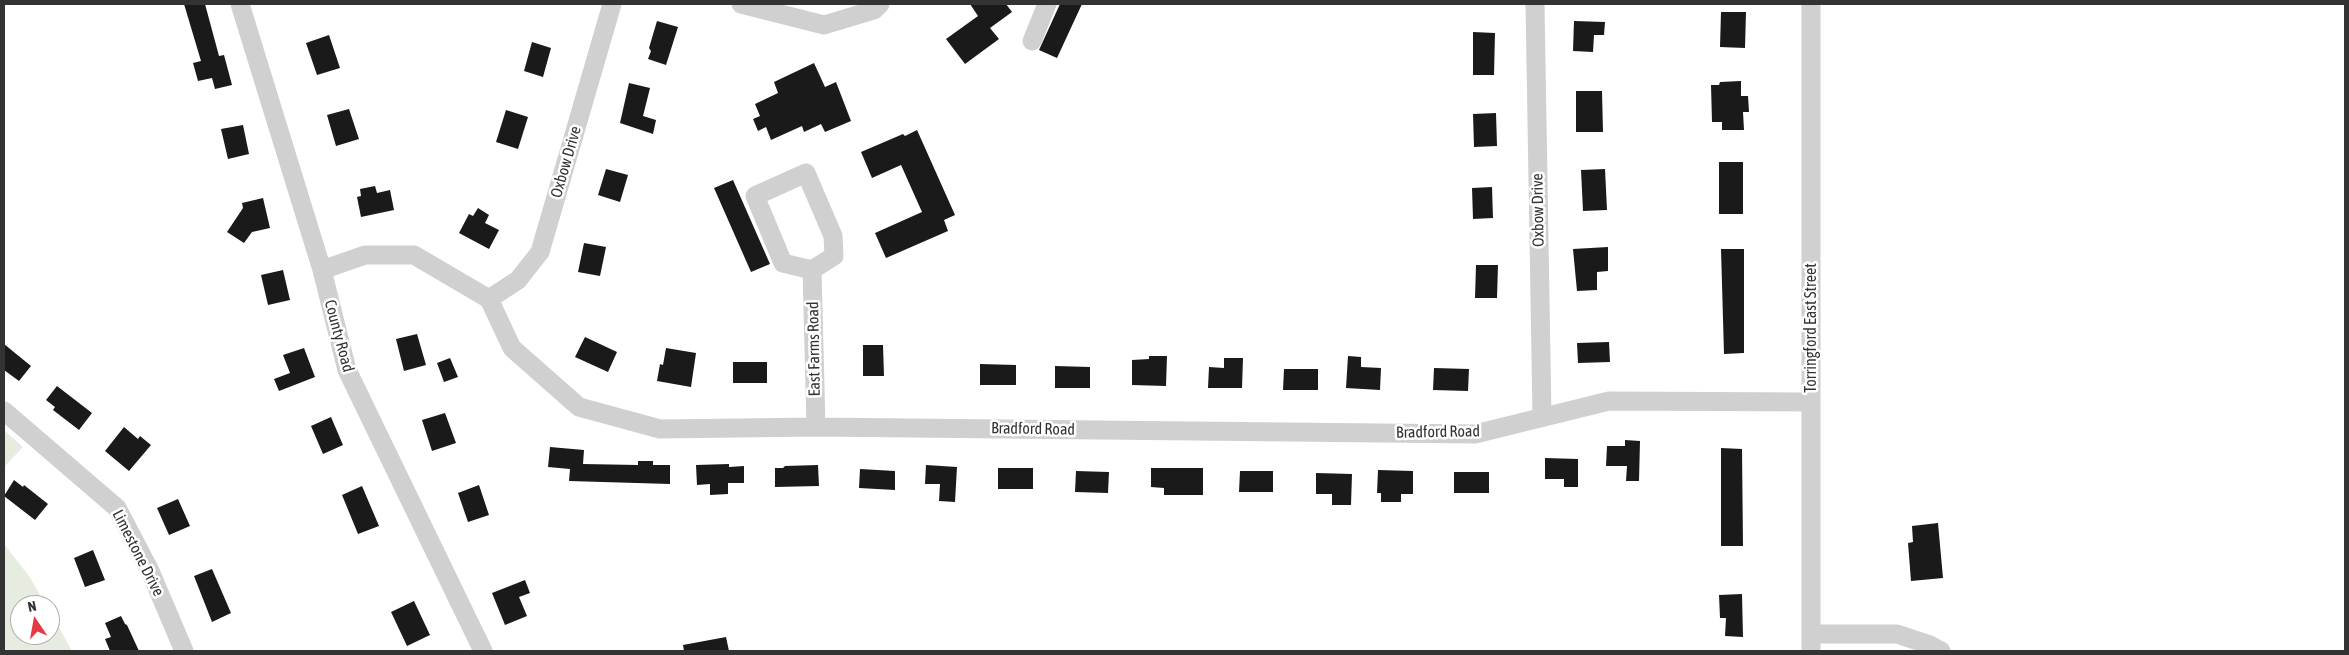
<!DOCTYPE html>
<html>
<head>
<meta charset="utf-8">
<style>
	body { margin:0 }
	#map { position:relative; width:2349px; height:655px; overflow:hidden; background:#fff; font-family:"Asap Condensed",sans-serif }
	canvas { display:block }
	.frame { position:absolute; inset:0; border:5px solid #333; pointer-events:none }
	.north { position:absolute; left:10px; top:595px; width:50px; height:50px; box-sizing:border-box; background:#fff; border:1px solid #adadad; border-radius:50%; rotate:348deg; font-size:14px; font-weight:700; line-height:20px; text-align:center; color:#333 }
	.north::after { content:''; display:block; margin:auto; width:18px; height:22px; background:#e63946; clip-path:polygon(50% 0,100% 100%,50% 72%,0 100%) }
</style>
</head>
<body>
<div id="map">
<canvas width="2349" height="655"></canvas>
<div class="frame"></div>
<div class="north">N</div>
</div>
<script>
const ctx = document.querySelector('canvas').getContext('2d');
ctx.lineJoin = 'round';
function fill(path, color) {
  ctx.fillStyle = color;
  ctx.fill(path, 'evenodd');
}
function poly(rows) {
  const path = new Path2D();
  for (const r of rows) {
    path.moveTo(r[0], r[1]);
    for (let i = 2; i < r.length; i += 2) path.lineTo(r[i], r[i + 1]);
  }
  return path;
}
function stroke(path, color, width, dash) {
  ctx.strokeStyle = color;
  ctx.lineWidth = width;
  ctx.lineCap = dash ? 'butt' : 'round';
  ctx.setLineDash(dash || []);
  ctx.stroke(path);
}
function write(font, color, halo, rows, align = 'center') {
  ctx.font = font + ' "Asap Condensed",sans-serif';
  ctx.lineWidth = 5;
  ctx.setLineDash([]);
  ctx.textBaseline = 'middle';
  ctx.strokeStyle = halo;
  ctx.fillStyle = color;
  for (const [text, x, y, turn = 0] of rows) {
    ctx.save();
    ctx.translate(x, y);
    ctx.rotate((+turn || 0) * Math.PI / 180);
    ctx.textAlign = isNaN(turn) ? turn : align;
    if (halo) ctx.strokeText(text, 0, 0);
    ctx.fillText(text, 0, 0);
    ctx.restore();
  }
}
fill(poly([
	[4,430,23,447,4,467],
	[4,544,29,576,46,605,20,605,20,635,50,635,50,611,72,651,4,651]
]), '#e6ecdf');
fill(poly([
	[184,4,205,4,219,56,224,55,232,85,215,89,212,78,198,81,193,63,201,61],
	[970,4,1006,4,1012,12,990,28,999,39,965,64,946,39,978,16],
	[1060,4,1082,4,1057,58,1039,50],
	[1721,12,1746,12,1745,48,1720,47],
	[657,21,678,27,666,65,648,59,651,51,649,48],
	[1574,21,1605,22,1604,35,1594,35,1593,52,1573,51],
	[1473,32,1495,33,1494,75,1473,75],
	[329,35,340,68,317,75,306,43],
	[532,42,551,48,543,77,524,71],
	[814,63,825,87,836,82,851,121,825,132,821,124,804,132,802,126,771,140,766,127,758,131,753,119,760,116,755,104,778,93,774,82],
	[1741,81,1741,96,1748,96,1749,112,1743,112,1744,130,1722,130,1722,122,1712,122,1711,85,1719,85,1720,82],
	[629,83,650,88,643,116,656,120,653,134,620,123],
	[1576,91,1602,91,1603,132,1576,132],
	[349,109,359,139,336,146,327,115],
	[506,110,528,117,518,149,496,142],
	[1496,113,1497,146,1474,147,1473,114],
	[243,125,249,154,228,159,221,129],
	[917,130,955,215,944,220,948,231,886,258,875,233,922,212,901,165,872,178,861,152,903,134,905,136],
	[1719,162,1743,162,1743,214,1719,214],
	[606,169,628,175,620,202,598,195],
	[1605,169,1607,210,1583,211,1581,170],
	[733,180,770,264,751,272,714,188],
	[375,186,377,193,390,190,394,210,361,217,357,197,361,196,360,189],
	[1492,187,1493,218,1473,219,1472,188],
	[263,198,270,228,252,232,244,243,227,232,243,208,242,203],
	[478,208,489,215,485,223,499,230,489,249,459,233,469,214,473,216],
	[584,243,606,247,600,276,578,272],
	[1608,247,1608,271,1597,272,1597,290,1577,291,1573,249],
	[1721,249,1744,249,1744,353,1724,354],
	[1476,265,1498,265,1497,298,1475,298],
	[283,270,290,300,268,305,261,275],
	[417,334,426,365,404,371,396,339],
	[585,337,617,352,608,372,575,357],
	[1609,342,1610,362,1578,363,1577,343],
	[4,344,31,366,19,381,4,370],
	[863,345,883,345,884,376,863,376],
	[304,348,315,377,279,391,274,379,290,373,283,355],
	[666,348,696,353,691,387,657,381,660,364,663,365],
	[1149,356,1167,356,1166,386,1132,385,1132,360,1149,359],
	[1348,356,1361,357,1361,367,1381,368,1380,390,1346,388],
	[450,358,458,377,444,382,437,363],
	[1224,358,1243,358,1242,388,1208,388,1209,367,1224,368],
	[733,362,767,362,767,383,733,383],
	[980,364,1016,365,1016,385,980,385],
	[1055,366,1090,367,1090,388,1055,388],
	[1434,368,1469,369,1468,391,1433,390],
	[1284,369,1318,369,1318,390,1283,390],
	[57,386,92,413,79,430,53,410,55,407,46,400],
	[445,413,456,443,432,451,422,420],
	[331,417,343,445,323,454,311,426],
	[124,427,138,439,140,436,151,445,129,471,105,451],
	[1625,440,1640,441,1639,481,1626,481,1627,466,1606,466,1607,446,1625,446],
	[550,447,584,450,583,464,638,465,638,461,653,461,653,465,670,465,670,484,569,481,570,469,548,467],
	[1721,448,1742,449,1743,546,1721,546],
	[1545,458,1578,459,1578,487,1564,487,1564,479,1545,479],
	[729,464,729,467,744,466,744,483,728,483,728,494,710,495,710,484,697,485,696,465],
	[818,465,819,486,775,487,775,468,783,468,785,466],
	[926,465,957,467,955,502,939,501,940,484,925,484],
	[998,468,1033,468,1033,489,998,489],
	[1151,468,1203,468,1203,495,1164,495,1164,488,1151,487],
	[860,469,895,471,895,490,859,488],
	[1378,470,1413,471,1413,494,1401,494,1401,502,1381,502,1381,493,1377,493],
	[1076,471,1109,472,1108,493,1075,492],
	[1240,471,1273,471,1273,492,1239,492],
	[1454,472,1489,472,1489,493,1454,493],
	[1316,473,1352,474,1351,505,1332,505,1332,494,1316,494],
	[14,480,23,487,24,485,48,504,35,520,4,496],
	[479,485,489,515,468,522,458,493],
	[362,486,379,526,358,534,342,495],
	[178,499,190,526,169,535,157,508],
	[1938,523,1943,578,1911,581,1908,543,1913,542,1912,526],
	[93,550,105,580,85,587,74,558],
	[212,569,231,613,212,622,194,576],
	[525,580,530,593,519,597,527,616,505,625,492,593],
	[1742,594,1743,637,1725,636,1726,618,1720,618,1719,595],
	[414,601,430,635,407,646,391,612],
	[121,616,125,624,127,625,139,651,110,651,105,639,111,637,105,623],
	[726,637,729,651,684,651,683,645]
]), '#1a1a1a');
stroke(poly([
	[240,4,322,270,347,370,483,651],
	[741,4,824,25,874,10,880,4],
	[1535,4,1542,416],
	[1032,41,1047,4],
	[806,173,833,236,834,256,812,270,783,263,755,196,806,173],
	[322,270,365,255,414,255,489,299,512,348,579,407,660,429,816,427,1475,434,1609,401,1810,402],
	[812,270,816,427],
	[489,299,518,280,540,252,612,4],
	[4,411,117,508,150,571,184,651],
	[1811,634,1897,634,1930,645,1941,651],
	[1811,651,1811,4]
]), '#d0d0d0', 19);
write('16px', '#333', '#fff', [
	["Oxbow Drive",566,162,-74],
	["Oxbow Drive",1538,210,-91],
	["Torringford East Street",1811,328,-90],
	["County Road",339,336,75],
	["East Farms Road",814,349,-91],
	["Bradford Road",1033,429,1],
	["Bradford Road",1438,432,-1],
	["Limestone Drive",138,553,63]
]);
</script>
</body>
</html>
